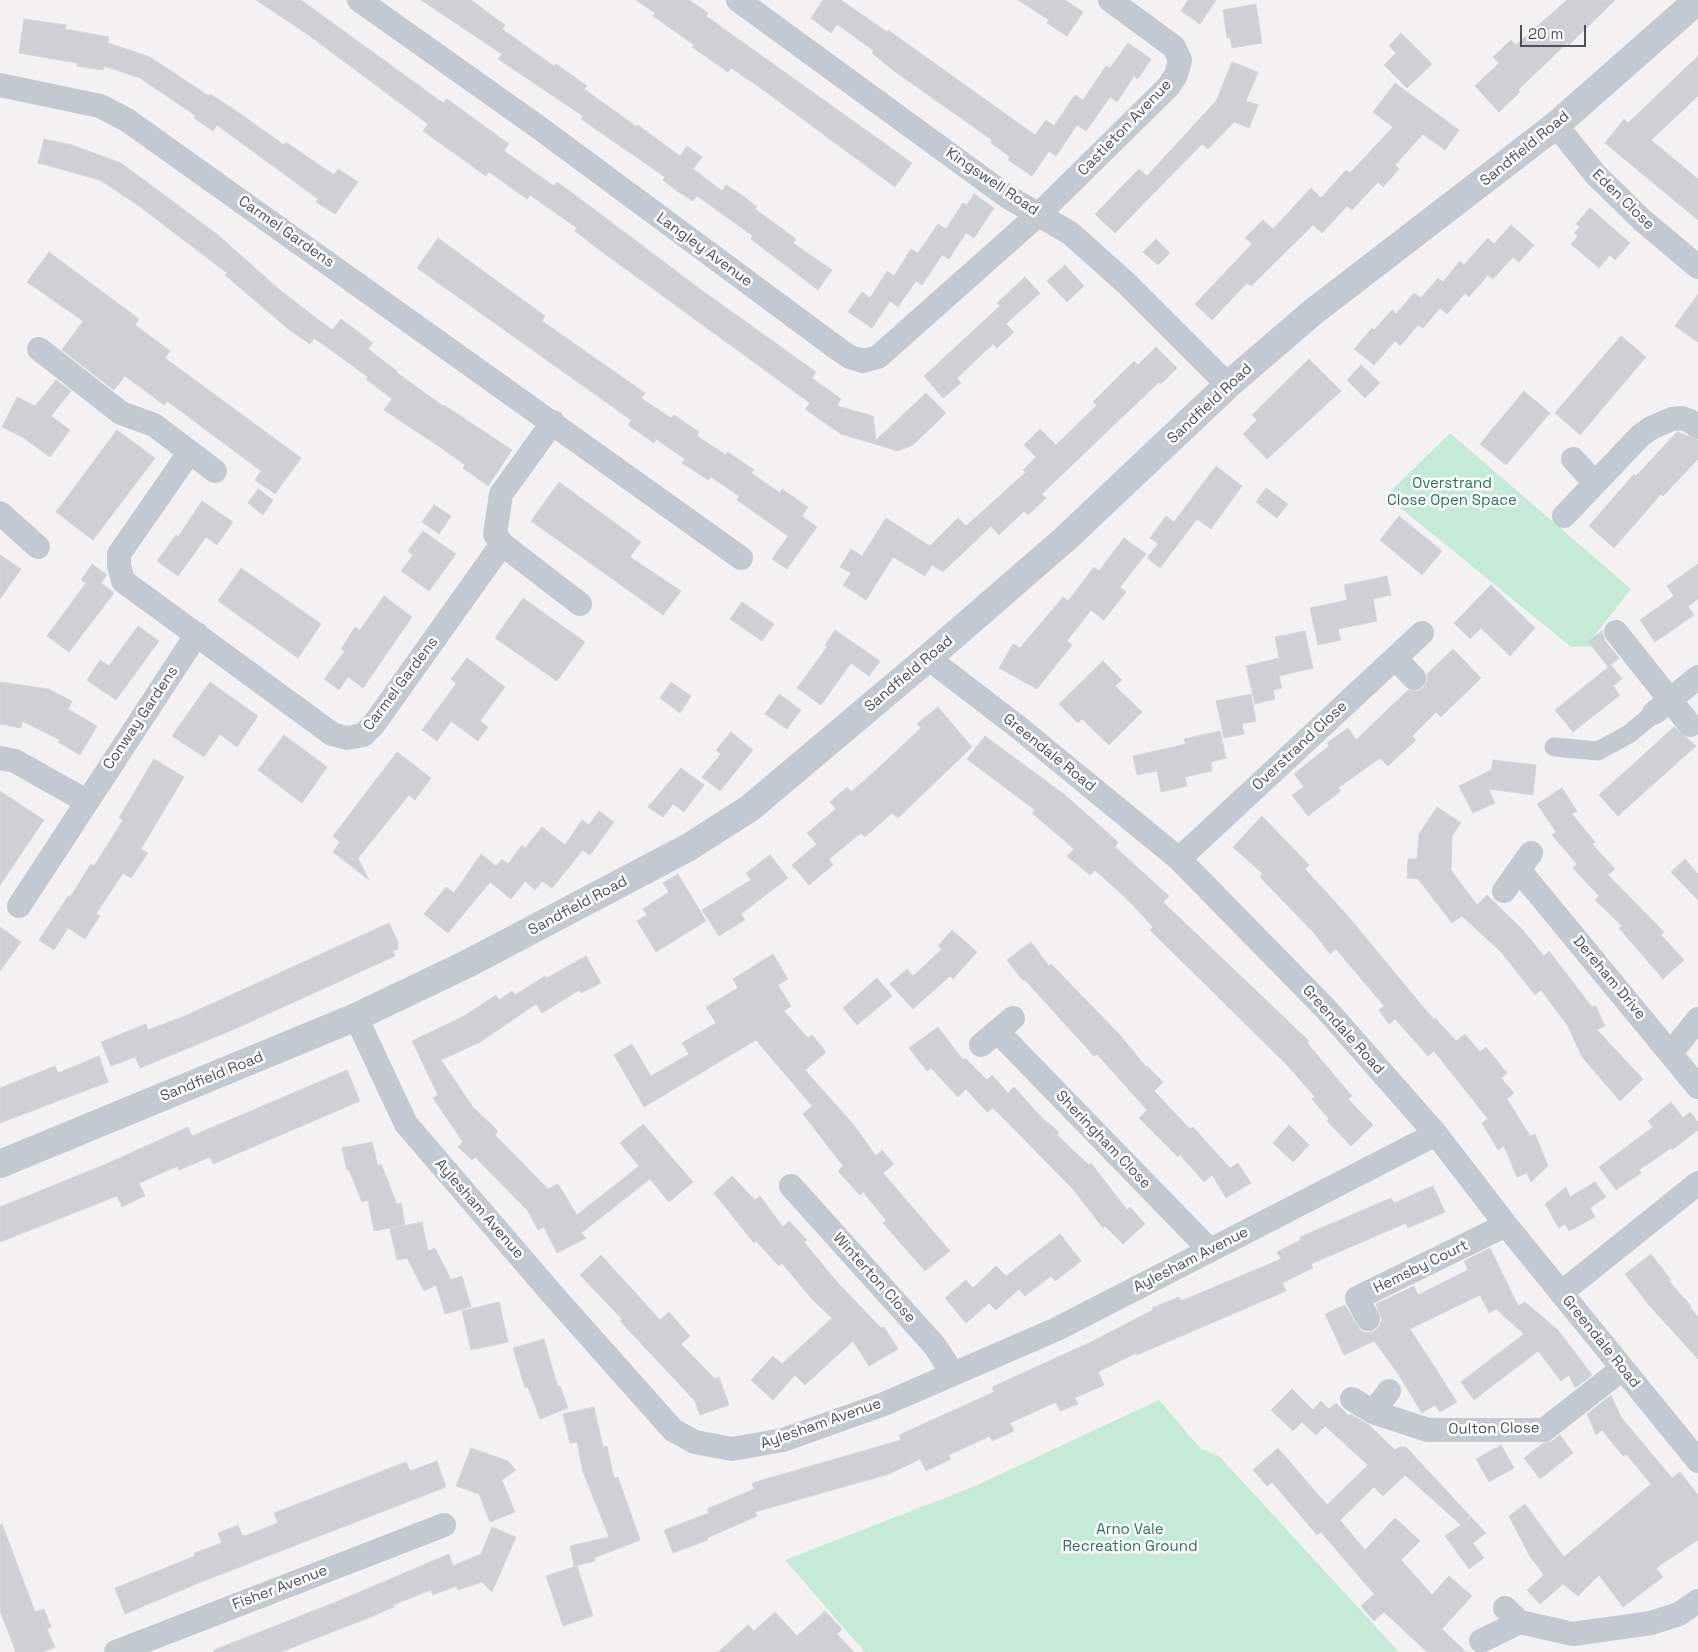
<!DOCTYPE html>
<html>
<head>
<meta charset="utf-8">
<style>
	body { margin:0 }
	#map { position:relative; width:1698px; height:1652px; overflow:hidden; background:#f3f1f1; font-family:"Space Grotesk",sans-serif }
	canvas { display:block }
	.scale { position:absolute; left:1520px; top:25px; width:66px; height:22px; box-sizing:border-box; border:2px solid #4b525c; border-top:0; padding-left:6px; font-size:15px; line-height:18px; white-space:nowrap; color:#4b525c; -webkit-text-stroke:4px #fff; paint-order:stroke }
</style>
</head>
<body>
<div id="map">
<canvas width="1698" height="1652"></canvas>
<div class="scale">20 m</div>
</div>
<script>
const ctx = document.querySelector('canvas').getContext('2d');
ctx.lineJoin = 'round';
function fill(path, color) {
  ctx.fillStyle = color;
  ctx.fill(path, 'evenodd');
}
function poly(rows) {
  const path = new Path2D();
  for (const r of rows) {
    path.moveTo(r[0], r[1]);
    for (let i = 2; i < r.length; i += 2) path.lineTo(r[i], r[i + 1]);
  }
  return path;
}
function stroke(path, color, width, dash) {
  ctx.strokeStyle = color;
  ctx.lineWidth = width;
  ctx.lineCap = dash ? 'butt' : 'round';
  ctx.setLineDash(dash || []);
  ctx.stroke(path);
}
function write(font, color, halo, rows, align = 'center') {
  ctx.font = font + ' "Space Grotesk",sans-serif';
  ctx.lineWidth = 5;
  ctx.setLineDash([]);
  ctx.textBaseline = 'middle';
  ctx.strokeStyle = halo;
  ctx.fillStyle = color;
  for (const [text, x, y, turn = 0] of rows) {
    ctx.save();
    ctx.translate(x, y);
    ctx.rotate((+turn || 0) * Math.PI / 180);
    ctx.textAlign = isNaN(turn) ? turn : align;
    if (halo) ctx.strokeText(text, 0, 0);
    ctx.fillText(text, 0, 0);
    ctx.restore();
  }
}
fill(poly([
	[1450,433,1631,589,1594,636,1602,646,1571,647,1386,496],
	[1159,1400,1201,1449,1219,1456,1399,1652,865,1652,785,1560,973,1487]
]), '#c5ebd8');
const building = poly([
	[256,0,301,0,443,103,447,99,465,112,509,144,504,151,554,186,557,182,571,192,700,289,816,372,812,378,841,399,837,406,873,416,876,440,926,393,946,413,913,445,898,451,841,434,805,409,810,403,601,251,575,231,577,228,530,195,527,199,489,172,486,176,423,131,428,124,307,34,256,0],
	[421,0,471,0,505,25,502,29,554,66,556,64,587,86,584,89,637,127,638,125,680,156,687,146,702,157,693,169,722,191,726,185,742,195,757,207,755,209,796,239,793,243,832,270,818,290,751,239,753,236,697,196,693,201,677,191,663,180,665,177,581,119,583,116,498,59,502,54,421,0],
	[636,0,689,0,708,13,706,16,912,163,895,187,759,87,731,68,728,72,692,47,694,45,653,16,655,13,636,0],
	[823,0,841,0,887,32,888,30,1035,135,1046,120,1054,126,1075,95,1083,100,1106,66,1110,68,1128,43,1151,59,1138,79,1134,76,1117,102,1110,97,1086,131,1077,125,1056,156,1049,151,1032,176,1008,160,1010,157,991,143,992,140,894,71,872,53,874,51,837,24,831,33,811,18,823,0],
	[1018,0,1065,0,1083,12,1067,36,1047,23,1049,20,1018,0],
	[1188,0,1216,0,1200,24,1181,11,1188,0],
	[1567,0,1615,0,1569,45,1567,43,1518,90,1520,92,1499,112,1475,86,1499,63,1493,57,1511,40,1516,45,1567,0],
	[1256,4,1262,43,1232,48,1230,37,1227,38,1223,10,1256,4],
	[24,19,66,25,65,29,109,37,108,43,150,57,209,96,210,94,232,108,284,145,286,142,334,175,338,169,358,182,335,214,316,202,318,199,217,125,213,131,194,118,196,116,140,78,104,66,103,70,77,66,77,63,19,53,24,19],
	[1401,33,1432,64,1407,88,1384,65,1396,53,1389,46,1401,33],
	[1698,56,1698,96,1651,140,1698,179,1698,220,1605,143,1624,119,1628,123,1698,56],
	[1232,62,1258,72,1246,101,1258,105,1249,128,1234,122,1208,149,1202,144,1115,233,1095,214,1139,169,1147,176,1216,101,1232,62],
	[1395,83,1459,130,1445,150,1423,134,1395,165,1399,169,1383,187,1378,182,1352,210,1347,206,1322,233,1313,225,1251,286,1247,283,1212,320,1195,304,1252,244,1245,238,1263,220,1273,229,1311,188,1321,198,1346,170,1350,173,1393,127,1373,112,1395,83],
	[44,139,72,145,121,163,218,235,281,291,332,330,341,319,373,343,368,349,397,371,396,372,443,406,444,405,512,450,488,486,463,468,465,465,440,447,384,410,392,399,366,379,368,377,314,338,310,344,287,328,225,275,227,273,139,206,100,180,38,163,44,139],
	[974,194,994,208,974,238,966,233,949,259,942,255,922,285,916,281,898,307,890,301,872,328,848,312,862,292,870,298,887,271,894,276,911,249,918,253,938,224,946,229,963,203,967,205,974,194],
	[1590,208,1630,243,1615,260,1610,255,1599,268,1571,244,1578,236,1574,233,1580,227,1576,224,1590,208],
	[1511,225,1534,245,1519,262,1513,257,1493,279,1488,275,1469,297,1465,293,1447,314,1440,308,1423,328,1418,325,1400,346,1395,341,1374,365,1354,349,1372,328,1374,330,1392,310,1396,314,1414,293,1421,298,1438,278,1443,282,1460,261,1464,265,1488,238,1494,244,1511,225],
	[438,238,545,316,542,321,645,393,641,398,671,418,674,415,699,432,697,436,726,455,728,452,754,470,751,473,780,493,782,489,808,507,802,516,817,527,787,569,772,559,788,536,737,500,739,496,711,477,708,480,682,463,685,459,656,439,654,443,628,425,631,420,417,268,438,238],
	[1156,239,1170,253,1158,265,1143,252,1156,239],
	[49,252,139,319,135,325,170,351,165,358,301,458,275,494,255,480,261,471,167,401,164,405,125,376,114,390,62,350,83,321,27,282,49,252],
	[1065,265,1084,286,1067,302,1047,281,1065,265],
	[1025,277,1040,293,1006,324,1014,332,997,348,993,344,957,378,961,383,943,398,924,376,1000,306,997,303,1025,277],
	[1698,294,1698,342,1675,326,1698,294],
	[1621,336,1646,357,1580,435,1555,413,1621,336],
	[1156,347,1177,368,1161,384,1159,382,1068,469,1042,494,1046,498,1028,515,1024,511,999,535,991,526,943,572,932,565,925,576,893,557,866,600,843,585,851,573,840,567,851,549,862,556,886,518,930,546,958,518,966,526,1026,472,1023,470,1036,457,1024,445,1040,429,1056,445,1097,405,1093,402,1134,361,1138,365,1156,347],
	[1309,359,1341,391,1267,459,1243,434,1257,420,1252,415,1309,359],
	[1361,365,1380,383,1365,398,1347,380,1361,365],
	[56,380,71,391,51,416,70,430,50,457,24,438,2,427,17,397,35,406,56,380],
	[1524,391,1550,413,1506,465,1480,444,1524,391],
	[117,430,155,458,93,540,56,512,117,430],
	[1677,432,1698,440,1698,459,1663,496,1661,494,1614,548,1589,526,1634,474,1636,476,1677,432],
	[1216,466,1242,486,1211,529,1197,519,1160,568,1147,558,1158,544,1150,538,1166,516,1174,522,1216,466],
	[559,482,641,542,630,557,681,591,663,615,531,521,559,482],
	[1266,488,1288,504,1277,518,1256,502,1266,488],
	[258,489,273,500,263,515,248,503,258,489],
	[202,501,233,522,217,545,206,537,178,576,157,561,176,535,178,537,202,501],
	[434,505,451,516,439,534,422,522,434,505],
	[1399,516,1442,551,1422,575,1380,540,1399,516],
	[423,531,456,554,429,591,401,571,413,555,408,551,423,531],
	[1124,538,1146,554,1120,587,1126,592,1104,620,1091,610,1067,641,1072,645,1037,689,999,668,1013,644,1020,648,1063,597,1068,601,1094,567,1099,571,1124,538],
	[0,555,21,569,0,599,0,555],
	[92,564,107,575,101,583,114,593,69,652,47,636,86,583,81,580,92,564],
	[1698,564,1698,599,1688,606,1694,615,1655,642,1640,620,1674,596,1667,586,1698,564],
	[241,568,321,624,298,658,218,601,241,568],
	[1387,576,1391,595,1373,599,1377,621,1338,629,1341,640,1318,645,1310,608,1347,600,1344,585,1387,576],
	[1491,585,1535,628,1510,656,1481,628,1470,639,1454,623,1491,585],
	[384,596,412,617,363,688,348,677,339,690,324,679,345,651,341,649,355,627,360,630,384,596],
	[523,598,585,642,557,681,495,638,523,598],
	[742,602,774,624,762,641,730,619,742,602],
	[138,626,159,641,116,700,87,680,100,660,109,666,138,626],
	[835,630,880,661,869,676,851,663,821,705,797,688,827,647,825,645,835,630],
	[1305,631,1313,668,1279,676,1282,688,1273,690,1275,699,1255,704,1246,666,1279,658,1275,637,1305,631],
	[1602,631,1605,641,1619,658,1608,667,1588,641,1602,631],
	[1453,649,1481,678,1441,717,1436,712,1412,736,1416,740,1388,766,1380,758,1338,788,1341,791,1308,816,1292,795,1304,787,1294,774,1329,746,1327,743,1348,728,1356,740,1408,690,1417,691,1423,688,1427,681,1427,674,1453,649],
	[467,658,505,687,480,721,488,727,478,741,451,721,437,741,422,730,456,684,451,679,467,658],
	[1103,661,1122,680,1115,686,1142,712,1109,745,1082,719,1078,723,1059,704,1103,661],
	[1611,665,1622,679,1613,686,1620,695,1573,732,1555,710,1611,665],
	[0,682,48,689,72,701,68,709,97,726,80,755,58,742,60,740,22,721,21,728,0,724,0,682],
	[210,682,258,716,237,747,220,734,204,757,172,736,210,682],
	[671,682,691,696,680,713,660,698,671,682],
	[779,694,801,710,787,729,765,714,779,694],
	[1251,694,1256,721,1242,724,1244,734,1224,738,1216,701,1251,694],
	[938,707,972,747,898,818,892,813,865,837,861,833,829,859,833,865,809,885,792,865,817,844,807,833,836,809,830,802,847,787,851,792,874,772,921,728,917,724,938,707],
	[1674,727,1696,746,1618,816,1599,795,1674,727],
	[1220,731,1226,758,1211,762,1212,771,1185,777,1187,786,1161,792,1157,771,1137,775,1133,756,1186,744,1184,739,1220,731],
	[731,732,753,750,720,791,702,777,721,754,716,750,731,732],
	[284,735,327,767,302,803,258,770,284,735],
	[985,736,1065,795,1118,842,1115,847,1169,896,1163,902,1309,1041,1307,1043,1352,1096,1348,1099,1373,1125,1351,1146,1327,1121,1329,1119,1312,1099,1315,1097,1287,1065,1150,930,1153,927,1129,901,1095,870,1090,875,1067,856,1074,849,1032,813,1035,810,967,759,985,736],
	[397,752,431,778,415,800,409,795,358,858,369,880,333,852,340,842,333,836,397,752],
	[154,759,184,777,141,849,148,853,131,878,123,873,96,914,100,916,85,939,68,928,54,950,39,940,68,896,70,897,91,864,94,866,123,820,119,818,154,759],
	[1493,760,1536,765,1533,795,1489,789,1495,803,1473,813,1459,786,1491,770,1493,760],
	[681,768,704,785,684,812,673,804,663,817,648,807,681,768],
	[1562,788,1577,811,1572,814,1595,842,1592,844,1615,869,1608,875,1664,932,1661,935,1684,960,1663,979,1619,928,1622,926,1595,900,1599,896,1573,868,1577,864,1552,835,1556,832,1537,804,1562,788],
	[0,791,44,820,0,885,0,791],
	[1437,807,1461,823,1452,836,1451,870,1477,905,1487,895,1521,928,1544,956,1549,951,1592,1007,1596,1006,1605,1026,1597,1030,1643,1079,1620,1101,1582,1057,1568,1026,1541,990,1535,995,1501,952,1462,916,1452,923,1418,879,1407,878,1408,859,1417,859,1419,834,1437,807],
	[599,811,614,822,590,855,583,850,552,888,542,881,535,890,525,881,511,899,490,882,448,933,424,914,446,887,454,893,481,854,496,866,502,859,508,864,522,845,525,848,542,827,565,845,582,820,589,825,599,811],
	[1262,816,1309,865,1305,869,1347,915,1434,1020,1435,1018,1456,1041,1465,1034,1480,1052,1486,1047,1507,1073,1501,1078,1514,1093,1507,1099,1530,1136,1535,1134,1548,1166,1531,1182,1527,1173,1517,1177,1504,1146,1498,1150,1482,1123,1488,1119,1434,1051,1428,1056,1395,1019,1389,1024,1379,1010,1384,1006,1336,949,1330,954,1316,935,1260,877,1263,874,1233,847,1262,816],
	[770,855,788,878,741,914,745,920,719,936,702,910,751,880,746,873,770,855],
	[1685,859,1698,874,1698,900,1671,872,1685,859],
	[678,874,706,921,656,952,637,921,647,915,643,909,669,892,663,883,678,874],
	[389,923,398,942,398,949,393,951,395,956,237,1028,140,1068,135,1057,111,1066,101,1042,146,1024,148,1030,185,1016,389,923],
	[0,927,21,942,0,971,0,927],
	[952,930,977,952,953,979,950,976,913,1009,890,984,907,969,913,976,942,949,938,946,952,930],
	[1031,942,1049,966,1051,964,1120,1035,1146,1067,1147,1066,1163,1082,1154,1091,1190,1129,1193,1127,1230,1168,1238,1163,1251,1183,1226,1198,1212,1175,1204,1182,1180,1155,1178,1157,1139,1118,1147,1110,1097,1054,1094,1056,1025,980,1023,981,1007,960,1031,942],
	[773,954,788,979,778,985,791,1006,784,1011,808,1038,812,1035,826,1052,805,1070,853,1124,876,1156,882,1150,894,1164,883,1173,950,1251,925,1271,883,1223,886,1220,863,1192,860,1195,838,1171,843,1166,803,1114,812,1106,756,1040,644,1107,614,1055,632,1044,651,1076,689,1054,682,1043,716,1023,706,1007,738,988,733,979,773,954],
	[586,956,601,983,581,993,579,990,542,1013,536,1004,480,1042,441,1060,473,1107,498,1131,495,1135,548,1189,558,1184,577,1215,639,1166,620,1143,643,1124,693,1182,669,1202,650,1179,581,1233,586,1238,557,1253,544,1227,538,1230,528,1211,475,1157,472,1160,458,1147,463,1142,433,1098,438,1095,412,1041,464,1016,496,995,499,1000,512,991,515,995,545,976,547,978,586,956],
	[877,978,892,996,857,1025,843,1008,877,978],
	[938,1027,963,1060,965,1058,987,1080,992,1075,1008,1093,1014,1087,1041,1117,1059,1132,1057,1135,1089,1165,1091,1163,1127,1210,1130,1207,1145,1224,1123,1244,1105,1226,1103,1228,1073,1189,993,1108,987,1112,966,1089,958,1097,931,1068,927,1071,909,1048,938,1027],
	[99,1056,108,1082,0,1123,0,1088,55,1066,58,1073,99,1056],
	[347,1070,360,1101,213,1164,210,1157,179,1170,178,1166,139,1183,145,1196,122,1207,117,1196,0,1242,0,1207,104,1165,188,1127,192,1136,347,1070],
	[1671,1102,1683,1118,1690,1112,1698,1122,1698,1130,1672,1150,1671,1148,1639,1170,1641,1173,1616,1190,1599,1167,1653,1127,1648,1121,1671,1102],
	[1289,1125,1309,1145,1293,1162,1273,1143,1289,1125],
	[372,1142,378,1166,381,1164,397,1204,401,1203,405,1225,374,1231,368,1200,362,1202,349,1170,347,1170,342,1148,372,1142],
	[732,1176,755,1200,760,1196,783,1227,789,1221,807,1240,804,1242,837,1282,881,1328,884,1327,898,1349,869,1366,853,1341,805,1385,795,1375,773,1400,751,1380,773,1356,782,1364,832,1318,811,1298,782,1263,779,1266,756,1241,754,1243,714,1193,732,1176],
	[1595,1182,1606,1197,1590,1208,1595,1217,1569,1231,1565,1224,1559,1228,1545,1204,1566,1187,1570,1197,1595,1182],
	[1433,1186,1445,1212,1408,1228,1406,1223,1311,1264,1313,1268,1282,1283,1286,1291,1137,1355,1136,1353,1098,1372,1104,1385,1075,1398,1078,1404,1060,1411,1056,1402,1010,1423,1014,1431,992,1441,990,1436,949,1455,951,1459,926,1471,920,1459,889,1474,755,1512,757,1516,707,1538,708,1540,673,1553,664,1530,709,1513,707,1509,754,1489,752,1483,901,1440,899,1435,994,1392,992,1387,1091,1342,1153,1310,1152,1308,1179,1297,1181,1301,1281,1259,1277,1252,1301,1240,1300,1237,1391,1198,1394,1203,1433,1186],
	[422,1222,428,1251,435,1248,451,1280,462,1276,471,1307,445,1314,436,1285,424,1291,407,1258,397,1260,390,1229,422,1222],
	[1060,1234,1081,1261,1055,1281,1051,1276,1025,1296,1019,1289,996,1310,989,1303,966,1323,945,1298,966,1280,973,1288,996,1266,1006,1276,1060,1234],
	[1490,1248,1518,1306,1525,1302,1558,1330,1592,1375,1575,1388,1569,1375,1561,1381,1538,1351,1474,1400,1461,1382,1524,1334,1496,1309,1489,1313,1480,1295,1410,1329,1457,1402,1440,1412,1435,1405,1422,1413,1397,1372,1374,1341,1344,1355,1325,1314,1345,1305,1360,1330,1367,1333,1374,1331,1379,1327,1382,1320,1376,1304,1414,1286,1418,1295,1468,1270,1464,1261,1490,1248],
	[1651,1254,1671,1280,1669,1281,1691,1306,1690,1307,1698,1317,1698,1359,1648,1304,1625,1274,1651,1254],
	[601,1255,660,1320,669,1312,690,1336,681,1344,715,1379,719,1377,729,1405,700,1415,695,1401,620,1321,622,1319,580,1275,601,1255],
	[499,1302,508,1342,471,1350,462,1311,499,1302],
	[544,1339,558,1387,560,1386,568,1408,540,1419,528,1387,525,1388,513,1348,544,1339],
	[1292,1389,1313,1410,1321,1401,1329,1409,1336,1403,1349,1416,1350,1414,1369,1425,1395,1450,1399,1447,1406,1447,1470,1516,1462,1524,1471,1517,1486,1533,1473,1543,1484,1558,1469,1569,1445,1536,1461,1525,1405,1475,1383,1496,1374,1487,1340,1520,1365,1550,1395,1518,1420,1541,1401,1560,1432,1595,1449,1576,1472,1596,1442,1629,1466,1652,1427,1652,1384,1612,1374,1621,1361,1606,1374,1594,1321,1532,1317,1535,1272,1482,1267,1486,1253,1470,1278,1448,1327,1505,1368,1465,1325,1426,1316,1435,1302,1422,1293,1431,1271,1410,1292,1389],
	[1611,1395,1621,1417,1672,1478,1680,1472,1698,1495,1698,1540,1656,1568,1663,1577,1623,1607,1599,1575,1578,1596,1563,1584,1540,1604,1527,1590,1544,1575,1529,1555,1509,1516,1525,1504,1564,1557,1651,1484,1626,1454,1623,1456,1602,1430,1596,1435,1587,1414,1611,1395],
	[594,1407,603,1447,607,1446,614,1478,618,1477,640,1540,594,1558,595,1561,574,1566,570,1546,609,1537,583,1472,577,1442,570,1443,563,1414,594,1407],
	[1560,1435,1573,1453,1540,1479,1524,1458,1542,1444,1552,1441,1560,1435],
	[1501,1445,1514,1468,1489,1482,1476,1459,1501,1445],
	[471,1448,508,1461,516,1470,502,1480,515,1512,490,1522,479,1494,456,1486,471,1448],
	[437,1461,446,1487,201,1582,125,1614,115,1588,195,1556,194,1553,222,1543,218,1533,238,1525,242,1535,245,1536,278,1523,274,1513,406,1462,410,1471,437,1461],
	[2,1524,35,1612,44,1609,51,1627,47,1629,55,1647,43,1652,16,1652,0,1611,0,1525,2,1524],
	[492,1527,516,1537,492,1592,482,1582,458,1590,456,1586,433,1595,431,1590,393,1605,394,1607,368,1618,281,1652,214,1652,214,1650,336,1602,449,1554,453,1566,481,1554,492,1527],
	[577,1566,593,1616,563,1626,546,1576,577,1566],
	[825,1611,842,1629,837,1634,854,1652,718,1652,748,1625,754,1631,775,1612,797,1636,825,1611]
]);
fill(building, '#ced0d4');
stroke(building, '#d5d6db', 1);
stroke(poly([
	[1554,747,1598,751,1629,734,1654,713]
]), '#c3c9d1', 19);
stroke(poly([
	[359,0,541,129,838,349,850,357,863,361,878,357,1039,214,1168,87,1176,75,1180,60,1174,47,1110,0],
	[738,0,1008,197,1070,233,1126,283,1228,385],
	[0,85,100,106,127,120,741,558],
	[1556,125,1596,175,1642,220,1698,267],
	[39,349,121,413,154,425,215,471],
	[553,422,501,494,495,534,502,544,580,604],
	[189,453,119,554,119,565,123,581,332,734,347,738,363,735,374,724,502,544],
	[1573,459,1595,483],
	[0,513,38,547],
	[1564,516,1640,436,1651,428,1672,419,1682,418,1690,421,1698,427],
	[1616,632,1690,725],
	[928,658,1018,727,1179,859,1326,1009,1436,1134,1506,1225,1698,1461],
	[1395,658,1414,678],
	[1654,713,1698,677],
	[0,758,15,761,86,801],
	[1179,859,1422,633],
	[1519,870,1698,1087],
	[1504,891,1531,853],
	[19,906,197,634],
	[356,1017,406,1124,553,1295,673,1430,695,1442,732,1449,783,1440,884,1404,1057,1329,1436,1134],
	[997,1031,1202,1242,1208,1251],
	[981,1045,1013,1018],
	[1671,1053,1698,1019],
	[791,1186,935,1346,953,1374],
	[1561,1293,1698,1183],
	[1368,1319,1357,1298,1506,1225],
	[1352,1399,1373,1412,1428,1430,1544,1430,1622,1369],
	[1373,1412,1389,1391],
	[1505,1608,1520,1622,1573,1634,1651,1623,1679,1614,1698,1601],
	[1481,1641,1520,1622],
	[116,1652,444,1525]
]), '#c3c9d1', 24);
stroke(poly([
	[0,1164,356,1017,467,964,689,847,750,808,928,658,1065,539,1228,385,1313,312,1556,125,1698,0]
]), '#c3c9d1', 28);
write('15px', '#4b525c', '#fff', [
	["Castleton Avenue",1125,128,-46],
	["Sandfield Road",1525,149,-39],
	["Kingswell Road",992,182,34],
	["Eden Close",1623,200,44],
	["Carmel Gardens",286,232,35],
	["Langley Avenue",704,250,36],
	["Sandfield Road",1210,404,-43],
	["Sandfield Road",909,674,-40],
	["Carmel Gardens",401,684,-53],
	["Conway Gardens",141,718,-56],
	["Overstrand Close",1300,746,-43],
	["Greendale Road",1049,753,39],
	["Sandfield Road",578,906,-28],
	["Dereham Drive",1609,978,50],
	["Greendale Road",1343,1030,48],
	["Sandfield Road",212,1077,-22],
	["Sheringham Close",1103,1140,46],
	["Aylesham Avenue",479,1209,49],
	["Aylesham Avenue",1191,1260,-27],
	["Hemsby Court",1421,1267,-26],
	["Winterton Close",874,1278,48],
	["Greendale Road",1601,1342,51],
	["Aylesham Avenue",821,1424,-19],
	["Oulton Close",1494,1429,-1],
	["Fisher Avenue",280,1588,-21]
]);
write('15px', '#237657', '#fff', [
	["Overstrand",1452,484],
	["Close Open Space",1452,501],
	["Arno Vale",1130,1530],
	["Recreation Ground",1130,1547]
]);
</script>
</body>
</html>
